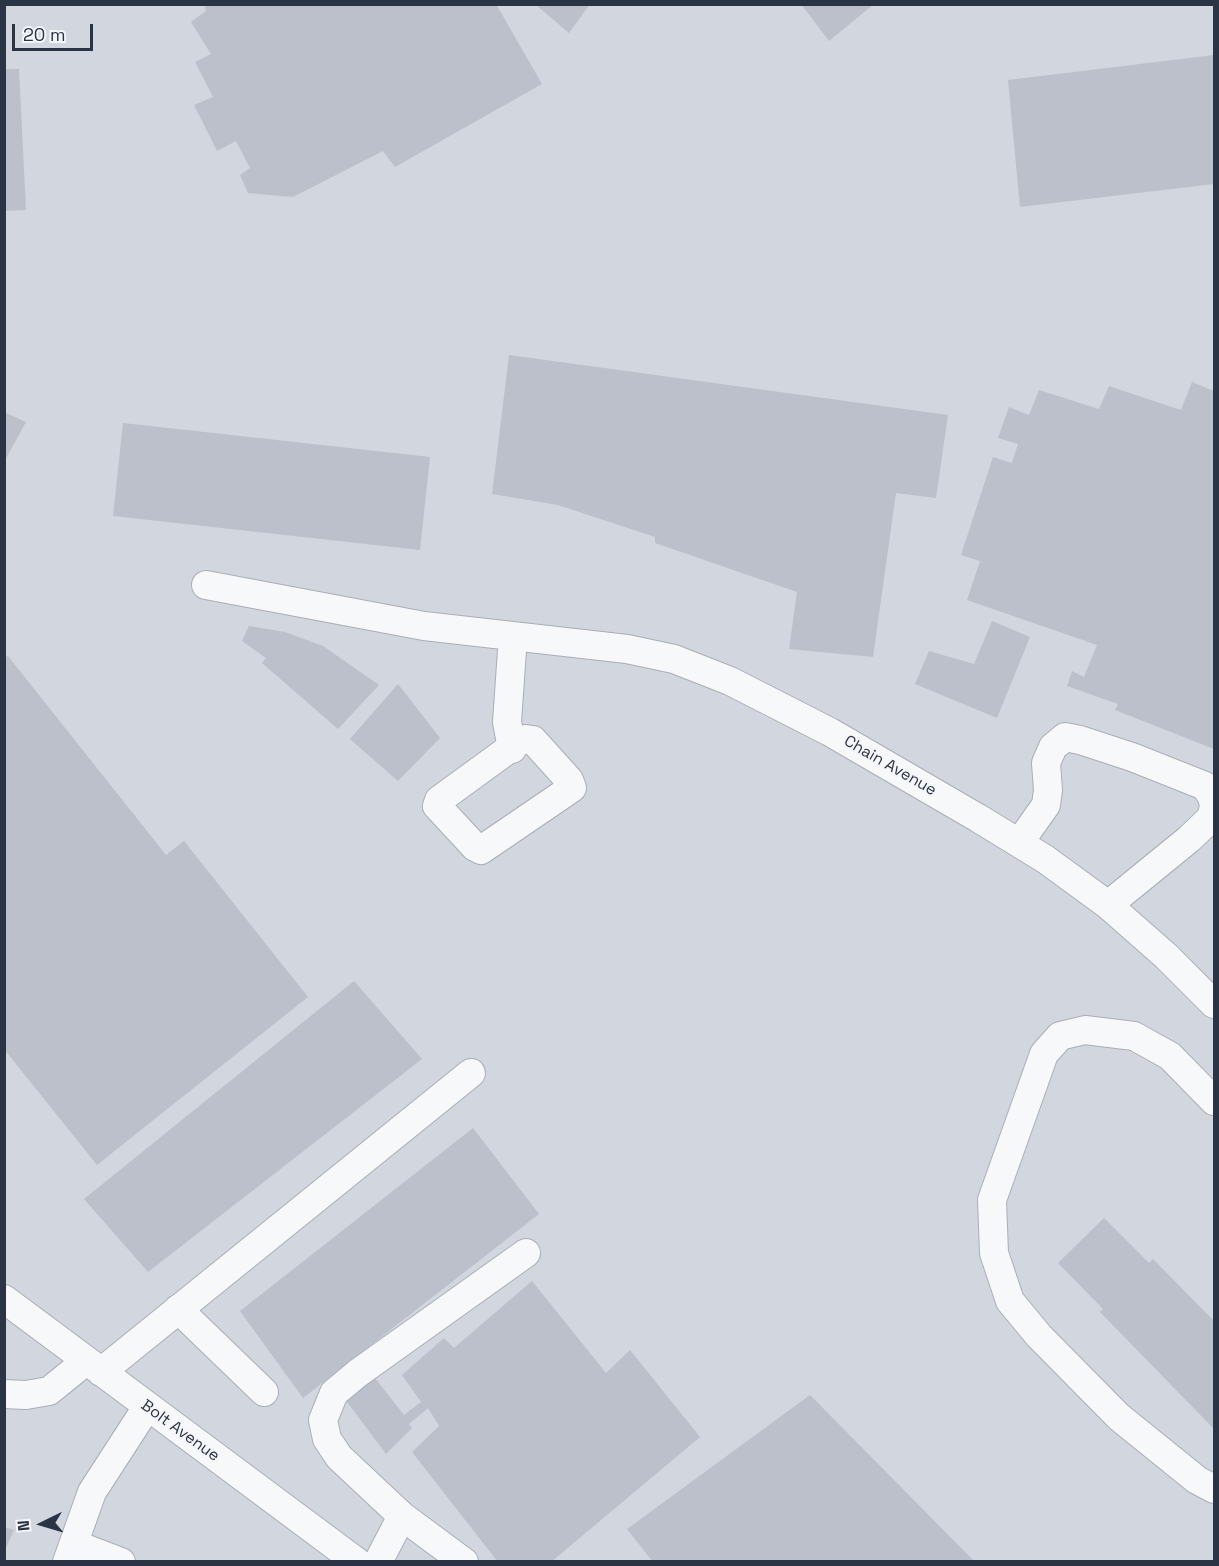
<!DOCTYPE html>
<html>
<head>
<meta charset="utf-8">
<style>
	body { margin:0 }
	#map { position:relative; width:1219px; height:1566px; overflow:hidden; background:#e4e7ec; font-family:"Space Grotesk",sans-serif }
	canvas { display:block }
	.frame { position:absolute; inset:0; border:6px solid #2b3445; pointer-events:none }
	.north { position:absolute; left:12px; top:1494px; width:60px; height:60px; -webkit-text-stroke:4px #f4f6f9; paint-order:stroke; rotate:265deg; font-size:16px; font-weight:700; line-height:24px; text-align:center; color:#2b3445 }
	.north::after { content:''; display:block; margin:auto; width:21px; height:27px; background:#2b3445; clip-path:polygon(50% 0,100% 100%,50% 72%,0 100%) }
	.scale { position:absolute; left:12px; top:24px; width:81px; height:27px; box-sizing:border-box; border:3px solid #2b3445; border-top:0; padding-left:8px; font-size:18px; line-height:21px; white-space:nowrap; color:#2b3445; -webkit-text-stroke:4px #f4f6f9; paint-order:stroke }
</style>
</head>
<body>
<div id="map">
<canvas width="1219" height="1566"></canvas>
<div class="frame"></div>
<div class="north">N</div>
<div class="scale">20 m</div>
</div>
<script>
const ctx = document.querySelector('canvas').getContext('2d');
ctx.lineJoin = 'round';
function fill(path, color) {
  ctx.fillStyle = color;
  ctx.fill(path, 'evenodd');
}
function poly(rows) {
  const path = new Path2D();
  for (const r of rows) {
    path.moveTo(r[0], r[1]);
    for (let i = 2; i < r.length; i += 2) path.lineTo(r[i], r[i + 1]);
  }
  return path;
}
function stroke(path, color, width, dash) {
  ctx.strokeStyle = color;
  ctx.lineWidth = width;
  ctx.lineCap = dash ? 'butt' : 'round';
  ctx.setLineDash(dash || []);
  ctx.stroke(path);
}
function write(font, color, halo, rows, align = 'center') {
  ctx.font = font + ' "Space Grotesk",sans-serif';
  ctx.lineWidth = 4.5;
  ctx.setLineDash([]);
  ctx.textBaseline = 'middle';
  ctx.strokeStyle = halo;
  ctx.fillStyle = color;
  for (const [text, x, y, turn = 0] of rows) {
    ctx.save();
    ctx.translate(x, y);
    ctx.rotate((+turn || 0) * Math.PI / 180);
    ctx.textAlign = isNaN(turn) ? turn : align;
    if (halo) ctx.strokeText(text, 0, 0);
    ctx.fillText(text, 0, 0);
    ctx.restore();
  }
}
fill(poly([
	[5,5,1214,5,1214,1561,5,1562]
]), '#d2d6de');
fill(poly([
	[204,4,496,4,542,84,395,167,383,151,293,197,248,193,240,175,250,168,236,141,217,151,194,105,213,97,195,62,211,54,191,22,206,11],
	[535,4,590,4,569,33],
	[801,4,874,4,829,41],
	[1214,55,1214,184,1020,207,1008,80],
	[4,69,19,69,26,210,4,211],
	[509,355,948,415,936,498,896,493,873,657,789,649,797,592,655,543,655,537,558,505,492,494],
	[1192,382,1214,391,1214,749,1115,710,1118,704,1067,686,1072,671,1084,677,1097,645,967,600,980,561,961,555,993,457,1012,463,1018,444,998,438,1009,407,1029,415,1039,390,1099,409,1109,386,1181,410],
	[4,412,26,422,4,462],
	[123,423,430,457,420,550,113,516],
	[992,621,1030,637,997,718,915,684,929,651,974,664],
	[249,626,285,632,323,646,379,685,338,729,262,663,266,658,242,641],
	[8,656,166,855,184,841,308,997,97,1165,4,1049,4,658],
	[398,684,440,738,398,781,350,739],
	[354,981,422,1059,148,1272,84,1199],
	[473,1128,539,1214,303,1398,240,1311],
	[1104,1218,1149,1263,1153,1259,1214,1321,1214,1429,1100,1312,1103,1309,1058,1263],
	[532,1281,606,1373,630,1350,700,1437,551,1562,498,1562,412,1452,439,1426,428,1408,409,1424,412,1428,386,1454,344,1398,371,1373,404,1415,421,1402,402,1375,444,1338,454,1348],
	[810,1395,975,1562,653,1562,627,1529],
	[4,1527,14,1530,4,1552]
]), '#bbc0ca');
const minor = poly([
	[206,585,424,626,627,649,674,659,730,681,830,732,978,818,1045,859,1108,905,1166,956,1214,1004],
	[526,739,533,740,569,780,572,788,481,850,475,847,437,806,439,800,520,741,526,739],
	[512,749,507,722,513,636],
	[1019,843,1046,805,1048,790,1046,763,1053,747,1065,737,1080,740,1132,757,1205,786,1212,797,1214,805],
	[1108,905,1189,839,1211,818,1214,807],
	[1214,1101,1170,1056,1134,1036,1085,1030,1060,1036,1044,1054,992,1200,994,1253,1010,1301,1039,1336,1119,1417,1197,1480,1214,1489],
	[4,1299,357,1562],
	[178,1309,264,1392],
	[101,1372,471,1073],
	[4,1394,26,1395,49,1391,86,1361],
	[402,1516,339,1457,327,1439,323,1420,334,1393,358,1373,526,1253],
	[74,1544,121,1562],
	[67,1562,92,1492,147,1407],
	[378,1562,402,1516,464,1562]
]);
stroke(minor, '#a9aeb7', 30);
stroke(minor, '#f7f8fa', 28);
write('16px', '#2b3445', '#f4f6f9', [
	["Chain Avenue",890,766,30],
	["Bolt Avenue",180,1431,36]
]);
</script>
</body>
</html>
